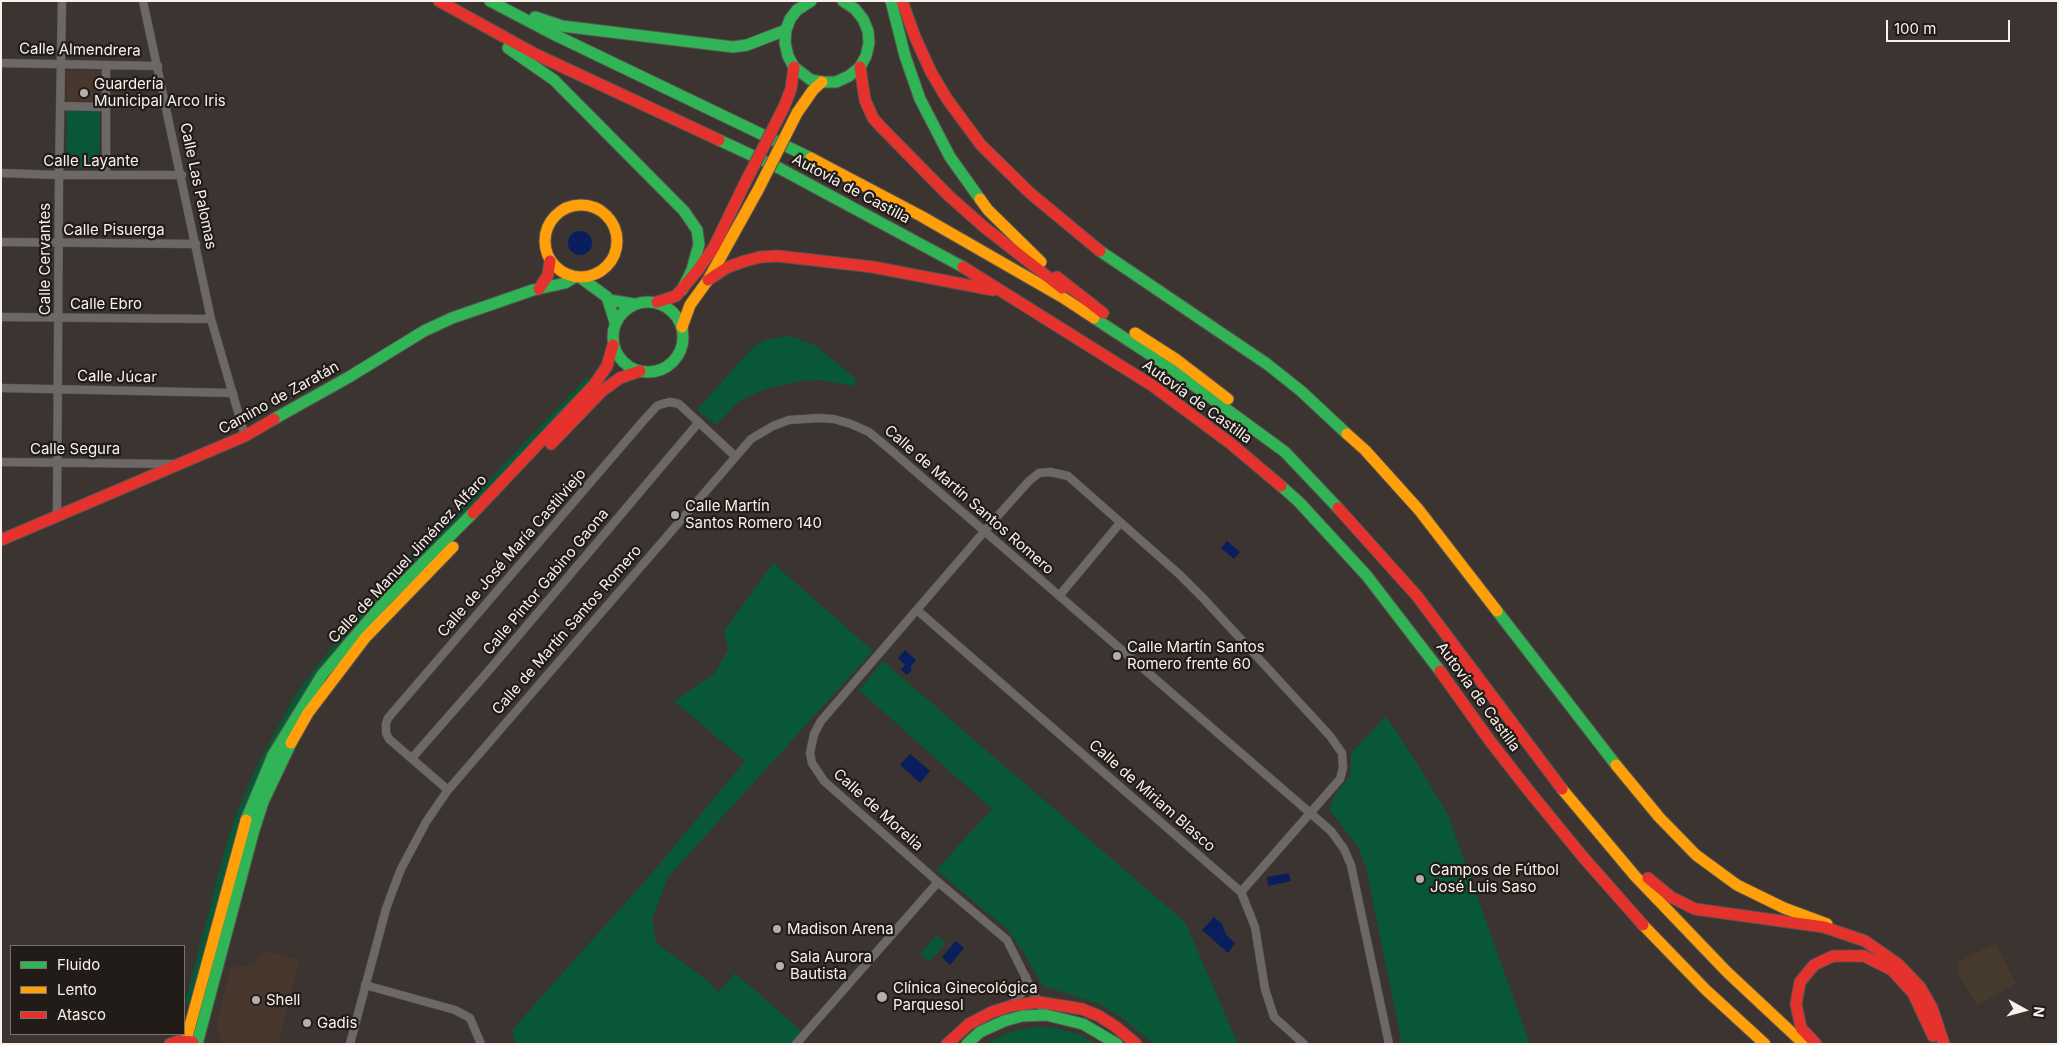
<!DOCTYPE html>
<html>
<head>
<meta charset="utf-8">
<style>
	body { margin:0 }
	#map { position:relative; width:2059px; height:1045px; overflow:hidden; background:#3b3430; font-family:Inter,sans-serif }
	canvas { display:block }
	.frame { position:absolute; inset:0; border:2px solid #f8f0eb; pointer-events:none }
	.legend { position:absolute; left:10px; top:945px; width:175px; height:90px; box-sizing:border-box; background:#221c19; border:1px solid #78716d; margin:0; padding:6px 9px; list-style:none; font-size:15px; color:#f8f0eb }
	.legend li { display:flex; align-items:center; gap:10px; height:25px }
	.legend b { width:25px; border:1px solid #78716d }
	.north { position:absolute; left:1999px; top:985px; width:50px; height:50px; -webkit-text-stroke:4px #221c19; paint-order:stroke; rotate:97deg; font-size:14px; font-weight:700; line-height:20px; text-align:center; color:#f8f0eb }
	.north::after { content:''; display:block; margin:auto; width:18px; height:22px; background:#f8f0eb; clip-path:polygon(50% 0,100% 100%,50% 72%,0 100%) }
	.scale { position:absolute; left:1886px; top:20px; width:124px; height:22px; box-sizing:border-box; border:2px solid #f8f0eb; border-top:0; padding-left:6px; font-size:15px; line-height:18px; white-space:nowrap; color:#f8f0eb; -webkit-text-stroke:4px #221c19; paint-order:stroke }
</style>
</head>
<body>
<div id="map">
<canvas width="2059" height="1045"></canvas>
<div class="frame"></div>
<ul class="legend">
<li><b style="height:6px;background:#30b455"></b>Fluido</li>
<li><b style="height:6px;background:#ff9f0a"></b>Lento</li>
<li><b style="height:6px;background:#e5322d"></b>Atasco</li>
</ul>
<div class="north">N</div>
<div class="scale">100 m</div>
</div>
<script>
const ctx = document.querySelector('canvas').getContext('2d');
ctx.lineJoin = 'round';
function fill(path, color) {
  ctx.fillStyle = color;
  ctx.fill(path, 'evenodd');
}
function poly(rows) {
  const path = new Path2D();
  for (const r of rows) {
    if (r.length === 3) {
      path.moveTo(r[0] + r[2], r[1]);
      path.arc(r[0], r[1], r[2], 0, 2 * Math.PI);
      continue;
    }
    path.moveTo(r[0], r[1]);
    for (let i = 2; i < r.length; i += 2) path.lineTo(r[i], r[i + 1]);
  }
  return path;
}
function stroke(path, color, width, dash) {
  ctx.strokeStyle = color;
  ctx.lineWidth = width;
  ctx.lineCap = dash ? 'butt' : 'round';
  ctx.setLineDash(dash || []);
  ctx.stroke(path);
}
function write(font, color, halo, rows, align = 'center') {
  ctx.font = font + ' Inter,sans-serif';
  ctx.lineWidth = 4.5;
  ctx.setLineDash([]);
  ctx.textBaseline = 'middle';
  ctx.strokeStyle = halo;
  ctx.fillStyle = color;
  for (const [text, x, y, turn = 0] of rows) {
    ctx.save();
    ctx.translate(x, y);
    ctx.rotate((+turn || 0) * Math.PI / 180);
    ctx.textAlign = isNaN(turn) ? turn : align;
    if (halo) ctx.strokeText(text, 0, 0);
    ctx.fillText(text, 0, 0);
    ctx.restore();
  }
}
fill(poly([
	[67,71,101,71,101,101,67,101],
	[265,951,299,960,278,1044,222,1044,218,1026,218,1016,231,967,253,966]
]), '#47372d');
fill(poly([
	[1996,943,2016,984,1977,1005,1958,973,1957,962]
]), '#463a2d');
fill(poly([
	[67,110,100,111,99,168,66,168],
	[789,336,815,345,857,380,853,386,821,380,801,381,766,389,739,401,716,425,697,410,755,345,769,339],
	[587,377,591,381,320,671,191,1004,185,1002,227,842,237,812,258,763,293,699,315,668,350,625],
	[773,563,873,651,668,877,652,919,656,943,700,975,719,992,735,973,805,1034,796,1044,515,1044,512,1030,651,874,745,761,674,701,715,673,728,649,724,631],
	[883,661,1185,922,1238,1044,1154,1044,1124,1019,1100,1004,1043,986,1025,955,1008,930,936,870,992,809,859,690],
	[1386,716,1418,765,1448,815,1530,1044,1402,1044,1366,868,1358,847,1329,809,1335,795,1350,776,1351,753],
	[936,935,946,943,929,962,920,954],
	[1038,1027,1054,1028,1076,1033,1097,1044,987,1044,994,1039,1017,1030]
]), '#085837');
fill(poly([
	[580,243,12],
	[1227,541,1240,552,1234,559,1221,548],
	[905,650,916,660,910,668,912,670,907,675,901,670,905,665,898,658],
	[910,754,930,771,920,783,900,765],
	[1289,873,1291,881,1268,886,1267,877],
	[1214,917,1222,924,1226,935,1235,943,1228,953,1202,930],
	[956,941,964,948,950,965,942,957]
]), '#091e5d');
const street = poly([
	[143,1,211,319,245,436],
	[1,63,158,66],
	[60,106,106,107],
	[1,173,59,175,182,175],
	[106,174,106,65],
	[1,242,196,244],
	[1,317,211,319],
	[1,388,233,393],
	[1,462,174,464],
	[57,516,59,175,62,1],
	[1059,596,1120,523],
	[917,610,1241,892,1255,927,1265,989,1274,1017,1304,1044],
	[412,758,491,668,699,422],
	[448,790,389,739,386,733,386,724,388,718,644,420,657,406,662,404,670,402,679,404,735,456],
	[365,985,455,1010,470,1018,481,1044],
	[1011,1006,1021,994,1026,977],
	[1046,1015,1038,1002,1007,940,938,882,824,781,812,763,810,753,814,734,821,721,995,519,1029,481,1039,473,1050,472,1068,476,1179,574,1203,598,1330,736,1342,753,1343,768,1340,779,1241,892],
	[350,1044,386,909,394,887,401,869,426,822,448,790,751,439,773,426,789,420,819,418,834,419,851,424,869,432,893,452,1331,831,1344,849,1351,865,1389,1044],
	[796,1044,938,882]
]);
const fast = poly([
	[490,1,553,34,811,158],
	[811,1,797,10,790,19,786,30,785,43,788,56,794,67,811,80,822,82,836,82,849,76,860,67,866,56,869,43,868,31,863,19,855,9,843,1],
	[891,1,905,56,920,99,950,157,980,199],
	[535,17,562,26,733,47,747,45,786,30],
	[508,48,554,80,684,211,697,230,699,244,692,270,682,290],
	[719,140,779,168,963,267],
	[1100,251,1267,364,1301,391,1347,434],
	[581,278,607,297,615,322],
	[609,300,634,304],
	[648,337,35],
	[1094,318,1169,367,1285,452,1338,508],
	[274,419,349,377,424,331,452,318,533,290,565,283,575,277],
	[1281,486,1299,502,1367,576,1440,671],
	[1497,611,1616,765],
	[246,820,273,755,322,675,386,600,473,513],
	[197,1044,253,833,263,802,291,743],
	[967,1044,980,1032,1004,1021,1022,1016,1046,1015,1083,1024,1117,1044]
]);
const slow = poly([
	[797,113,813,90,822,82],
	[811,158,921,216,1062,297,1094,318],
	[980,199,988,210,1041,262],
	[581,241,36],
	[682,327,690,305,708,280,758,190],
	[1135,333,1177,360,1228,399],
	[1347,434,1365,450,1419,510,1497,611],
	[291,743,308,713,365,638,453,547],
	[1616,765,1659,817,1696,855,1737,885,1784,908,1827,924],
	[1562,789,1635,876,1727,972,1804,1044],
	[1643,925,1706,990,1765,1044],
	[185,1044,246,820]
]);
const jam = poly([
	[439,1,535,54,719,140],
	[902,1,915,37,931,72,947,99,981,145,1030,193,1100,251],
	[860,67,865,100,873,118,881,127,949,196,984,227,1062,288],
	[784,107,791,89,794,67],
	[963,267,1153,386,1230,443,1281,486],
	[1057,277,1103,313],
	[708,280,728,267,745,261,760,257,778,256,873,267,993,290],
	[539,289,548,275,550,261],
	[657,302,676,296,697,271,714,247,744,185],
	[551,444,602,391,620,378,640,371],
	[1338,508,1417,596,1562,789],
	[473,513,594,385,607,366,613,345],
	[1,540,245,436,274,419],
	[1440,671,1490,741,1529,791,1583,857,1643,925],
	[1648,878,1671,897,1695,909,1824,927,1865,941,1898,964,1920,987,1932,1008,1944,1044],
	[170,1044,179,1041,193,1042],
	[947,1044,969,1024,992,1012,1011,1006,1038,1002,1082,1009,1099,1016,1116,1027,1136,1044],
	[1816,1044,1801,1028,1796,1004,1800,982,1814,965,1833,956,1864,956,1892,970,1913,993,1933,1036]
]);
stroke(street, '#58534f', 9);
stroke(fast, '#58534f', 13);
stroke(slow, '#58534f', 13);
stroke(jam, '#58534f', 13);
stroke(street, '#6b6867', 8);
stroke(fast, '#30b455', 11);
stroke(slow, '#ff9f0a', 11);
stroke(jam, '#e5322d', 11);
const slowBridge = poly([
	[758,190,797,113]
]);
const jamBridge = poly([
	[744,185,784,107]
]);
stroke(slowBridge, '#58534f', 13, []);
stroke(jamBridge, '#58534f', 13, []);
stroke(slowBridge, '#ff9f0a', 11);
stroke(jamBridge, '#e5322d', 11);
for (const [x, y, r, color] of [
	[84,93,5,"#b6aeaa"],
	[675,515,5,"#b6aeaa"],
	[1117,656,5,"#b6aeaa"],
	[1420,879,5,"#b6aeaa"],
	[777,929,5,"#b6aeaa"],
	[780,966,5,"#b6aeaa"],
	[882,997,6,"#b6aeaa"],
	[256,1000,5,"#b6aeaa"],
	[307,1023,5,"#b6aeaa"]
]) {
  const dot = new Path2D();
  dot.arc(x, y, r, 0, 2 * Math.PI);
  ctx.fillStyle = color;
  ctx.fill(dot);
  stroke(dot, '#221c19', 2);
}
write('15px', '#f8f0eb', '#221c19', [
	["Calle Almendrera",80,50,1],
	["Calle Layante",91,161],
	["Calle Las Palomas",198,186,78],
	["Autovía de Castilla",851,189,28],
	["Calle Pisuerga",114,230],
	["Calle Cervantes",45,259,-90],
	["Calle Ebro",106,304],
	["Calle Júcar",117,377,1],
	["Camino de Zaratán",279,398,-29],
	["Autovía de Castilla",1197,402,36],
	["Calle Segura",75,449],
	["Calle de Martín Santos Romero",969,500,41],
	["Calle de José María Castilviejo",512,553,-49],
	["Calle de Manuel Jiménez Alfaro",408,559,-47],
	["Calle Pintor Gabino Gaona",546,582,-50],
	["Calle de Martín Santos Romero",567,630,-49],
	["Autovía de Castilla",1478,697,54],
	["Calle de Miriam Blasco",1152,796,41],
	["Calle de Morelia",878,810,42]
]);
write('15px', '#f8f0eb', '#221c19', [
	["Guardería",94,84],
	["Municipal Arco Iris",94,101],
	["Calle Martín",685,506],
	["Santos Romero 140",685,523],
	["Calle Martín Santos",1127,647],
	["Romero frente 60",1127,664],
	["Campos de Fútbol",1430,870],
	["José Luis Saso",1430,887],
	["Madison Arena",787,929],
	["Sala Aurora",790,957],
	["Bautista",790,974],
	["Clínica Ginecológica",893,988],
	["Parquesol",893,1005],
	["Shell",266,1000],
	["Gadis",317,1023]
], 'left');
</script>
</body>
</html>
